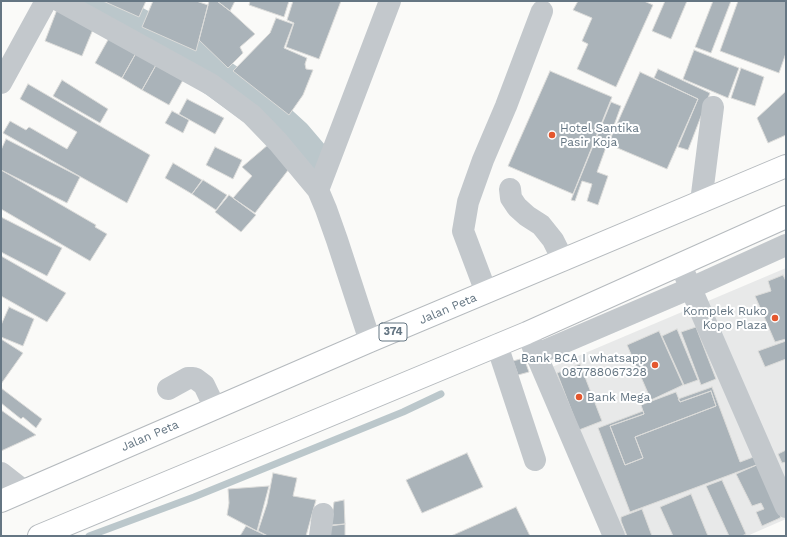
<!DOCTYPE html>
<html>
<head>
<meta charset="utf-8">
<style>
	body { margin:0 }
	#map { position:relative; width:787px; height:537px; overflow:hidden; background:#fafaf8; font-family:"Work Sans",sans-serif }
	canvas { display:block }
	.frame { position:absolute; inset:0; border:2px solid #657683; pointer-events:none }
</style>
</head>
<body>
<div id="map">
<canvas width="787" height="537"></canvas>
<div class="frame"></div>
</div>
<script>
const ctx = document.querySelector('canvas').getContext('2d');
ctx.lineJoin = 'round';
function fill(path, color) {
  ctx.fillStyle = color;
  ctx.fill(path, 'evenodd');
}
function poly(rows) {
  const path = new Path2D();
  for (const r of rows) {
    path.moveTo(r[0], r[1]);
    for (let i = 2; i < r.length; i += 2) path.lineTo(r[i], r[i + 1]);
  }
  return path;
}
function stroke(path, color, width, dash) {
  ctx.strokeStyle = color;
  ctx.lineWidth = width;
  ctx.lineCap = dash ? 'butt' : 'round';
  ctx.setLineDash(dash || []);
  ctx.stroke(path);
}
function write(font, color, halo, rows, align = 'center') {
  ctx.font = font + ' "Work Sans",sans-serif';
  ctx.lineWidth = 4;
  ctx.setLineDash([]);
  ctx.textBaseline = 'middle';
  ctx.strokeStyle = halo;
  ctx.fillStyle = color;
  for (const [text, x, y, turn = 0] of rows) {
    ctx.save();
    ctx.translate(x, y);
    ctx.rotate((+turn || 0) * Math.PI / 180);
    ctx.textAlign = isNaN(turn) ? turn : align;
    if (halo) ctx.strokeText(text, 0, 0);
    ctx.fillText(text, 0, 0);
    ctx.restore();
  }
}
fill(poly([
	[786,268,786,519,747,536,623,536,545,370]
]), '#e8e9e9');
stroke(poly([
	[89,536,194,497,403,412,441,394]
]), '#bbc7cb', 7);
stroke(poly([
	[87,1,170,46,196,62,258,107,293,139,316,166]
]), '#bbc7cb', 41);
const building = poly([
	[103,1,146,1,139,17,103,1],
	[153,1,196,1,208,5,196,51,142,27,153,1],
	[209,1,217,1,230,11,255,34,240,47,243,53,228,68,199,40,209,1],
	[217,1,235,1,230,11,217,1],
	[250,1,289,1,284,17,249,5,250,1],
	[293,1,341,1,319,59,286,47,294,23,287,20,293,1],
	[578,1,644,1,653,5,616,87,577,69,588,44,582,41,592,18,573,10,578,1],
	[665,1,687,1,671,39,652,31,665,1],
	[713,1,731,1,711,53,695,47,713,1],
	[738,1,786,1,786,53,779,73,720,51,738,1],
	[58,7,96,22,82,56,45,41,58,7],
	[276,18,293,24,284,48,307,58,305,64,306,69,313,70,303,95,289,115,233,71,270,33,276,18],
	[109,38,136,53,122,78,95,63,109,38],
	[694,50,739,68,728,98,683,79,694,50],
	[136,53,156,65,142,90,122,78,136,53],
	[156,65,183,80,169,105,142,90,156,65],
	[741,68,764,77,755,106,731,98,741,68],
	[658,69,710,93,688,150,678,147,698,99,654,78,658,69],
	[550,71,612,97,573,194,508,166,550,71],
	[640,72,698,99,667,169,608,144,640,72],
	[62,80,108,109,100,123,53,96,62,80],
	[28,84,150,155,127,203,3,133,10,121,26,130,29,127,67,149,77,132,20,99,28,84],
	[786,90,786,135,768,143,757,118,785,92,786,90],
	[187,99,224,118,215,134,179,114,187,99],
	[611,102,621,106,597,172,608,176,598,205,587,201,592,184,582,181,575,201,571,200,611,102],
	[172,111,189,120,183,133,165,123,172,111],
	[6,139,80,177,67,203,1,170,1,150,6,139],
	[269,144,289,169,255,213,233,198,252,176,242,167,269,144],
	[215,147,242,160,233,179,206,165,215,147],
	[173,163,202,180,192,194,165,178,173,163],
	[1,170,96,225,95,227,107,234,90,261,1,209,1,170],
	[203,180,227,195,216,210,192,194,203,180],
	[229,195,256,215,241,232,215,212,229,195],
	[1,217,62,248,47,276,1,252,1,217],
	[1,256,66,293,47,322,1,296,1,256],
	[783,275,786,281,786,339,775,342,755,296,771,291,768,281,783,275],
	[9,307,34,319,23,346,1,337,1,325,9,307],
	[696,327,716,379,701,385,681,332,696,327],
	[677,329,698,380,684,385,662,336,677,329],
	[659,331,683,385,651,400,627,345,659,331],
	[1,339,23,353,1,384,1,339],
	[786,341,786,359,765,367,758,351,786,341],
	[524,358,529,372,518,375,513,361,524,358],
	[580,364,602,421,579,430,557,373,580,364],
	[712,387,740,462,756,456,759,464,630,512,598,428,643,411,644,414,610,426,625,465,643,458,635,437,716,406,711,391,680,402,678,399,712,387],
	[1,388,42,419,36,428,23,417,21,419,1,403,1,388],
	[711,391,716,406,635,437,643,458,625,465,610,426,644,414,641,405,676,392,680,402,711,391],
	[1,410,36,435,1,451,1,410],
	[786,450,786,462,782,463,778,454,786,450],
	[467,453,483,487,422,513,406,480,467,453],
	[759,464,782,513,780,518,762,526,756,512,764,509,761,503,752,506,736,474,759,464],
	[273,473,297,478,293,496,316,500,306,536,268,536,258,531,267,504,273,473],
	[722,480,746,534,742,536,729,536,706,486,722,480],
	[269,486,257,531,227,515,229,503,228,489,269,486],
	[691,494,708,536,673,536,660,507,691,494],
	[344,500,345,524,331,525,334,502,344,500],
	[516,507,530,536,451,536,516,507],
	[642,509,652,536,627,536,621,521,621,517,642,509],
	[345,524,345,536,330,536,330,526,345,524],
	[246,526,267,536,240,536,246,526]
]);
fill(building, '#aab3b9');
stroke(building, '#dcdcda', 1);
const major = poly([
	[1,501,370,341,786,166],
	[39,536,527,333,786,217]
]);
stroke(major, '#b5babe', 24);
stroke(poly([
	[60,1,212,85,252,115,278,142,318,190,326,209,337,240,370,341],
	[1,83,46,1],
	[510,189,511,198,517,207,527,216,541,225,553,240,563,260],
	[318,190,390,1],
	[701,202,713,107],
	[685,275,786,507],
	[486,292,463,231,468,202,483,160,506,106,542,11],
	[530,340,614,536],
	[497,345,535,460],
	[537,354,691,288,786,245],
	[168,389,188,378,193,378,196,379,204,385,215,408],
	[1,473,24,491],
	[320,536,323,514]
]), '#c3c8cc', 22);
stroke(major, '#fff', 22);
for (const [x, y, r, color] of [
	[552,135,4,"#e4572e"],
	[775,318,4,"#e4572e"],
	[655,365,4,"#e4572e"],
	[579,397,4,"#e4572e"]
]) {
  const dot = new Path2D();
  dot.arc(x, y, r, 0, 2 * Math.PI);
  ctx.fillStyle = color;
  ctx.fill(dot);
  stroke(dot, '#fff', 1.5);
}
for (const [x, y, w] of [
	[393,332,28]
]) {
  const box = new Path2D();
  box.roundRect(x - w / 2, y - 9, w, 18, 3);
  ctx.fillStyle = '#fff';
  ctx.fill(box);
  stroke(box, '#657683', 1);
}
write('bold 11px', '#657683', null, [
	["374",393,332]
]);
write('12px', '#657683', '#fff', [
	["Hotel Santika",560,128],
	["Pasir Koja",560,142],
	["Komplek Ruko",767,311,"right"],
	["Kopo Plaza",767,325,"right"],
	["Bank BCA I whatsapp",647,358,"right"],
	["087788067328",647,372,"right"],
	["Bank Mega",587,397]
], 'left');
write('12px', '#657683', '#fff', [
	["Jalan Peta",448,309,-23],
	["Jalan Peta",150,436,-23]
]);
</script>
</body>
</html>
